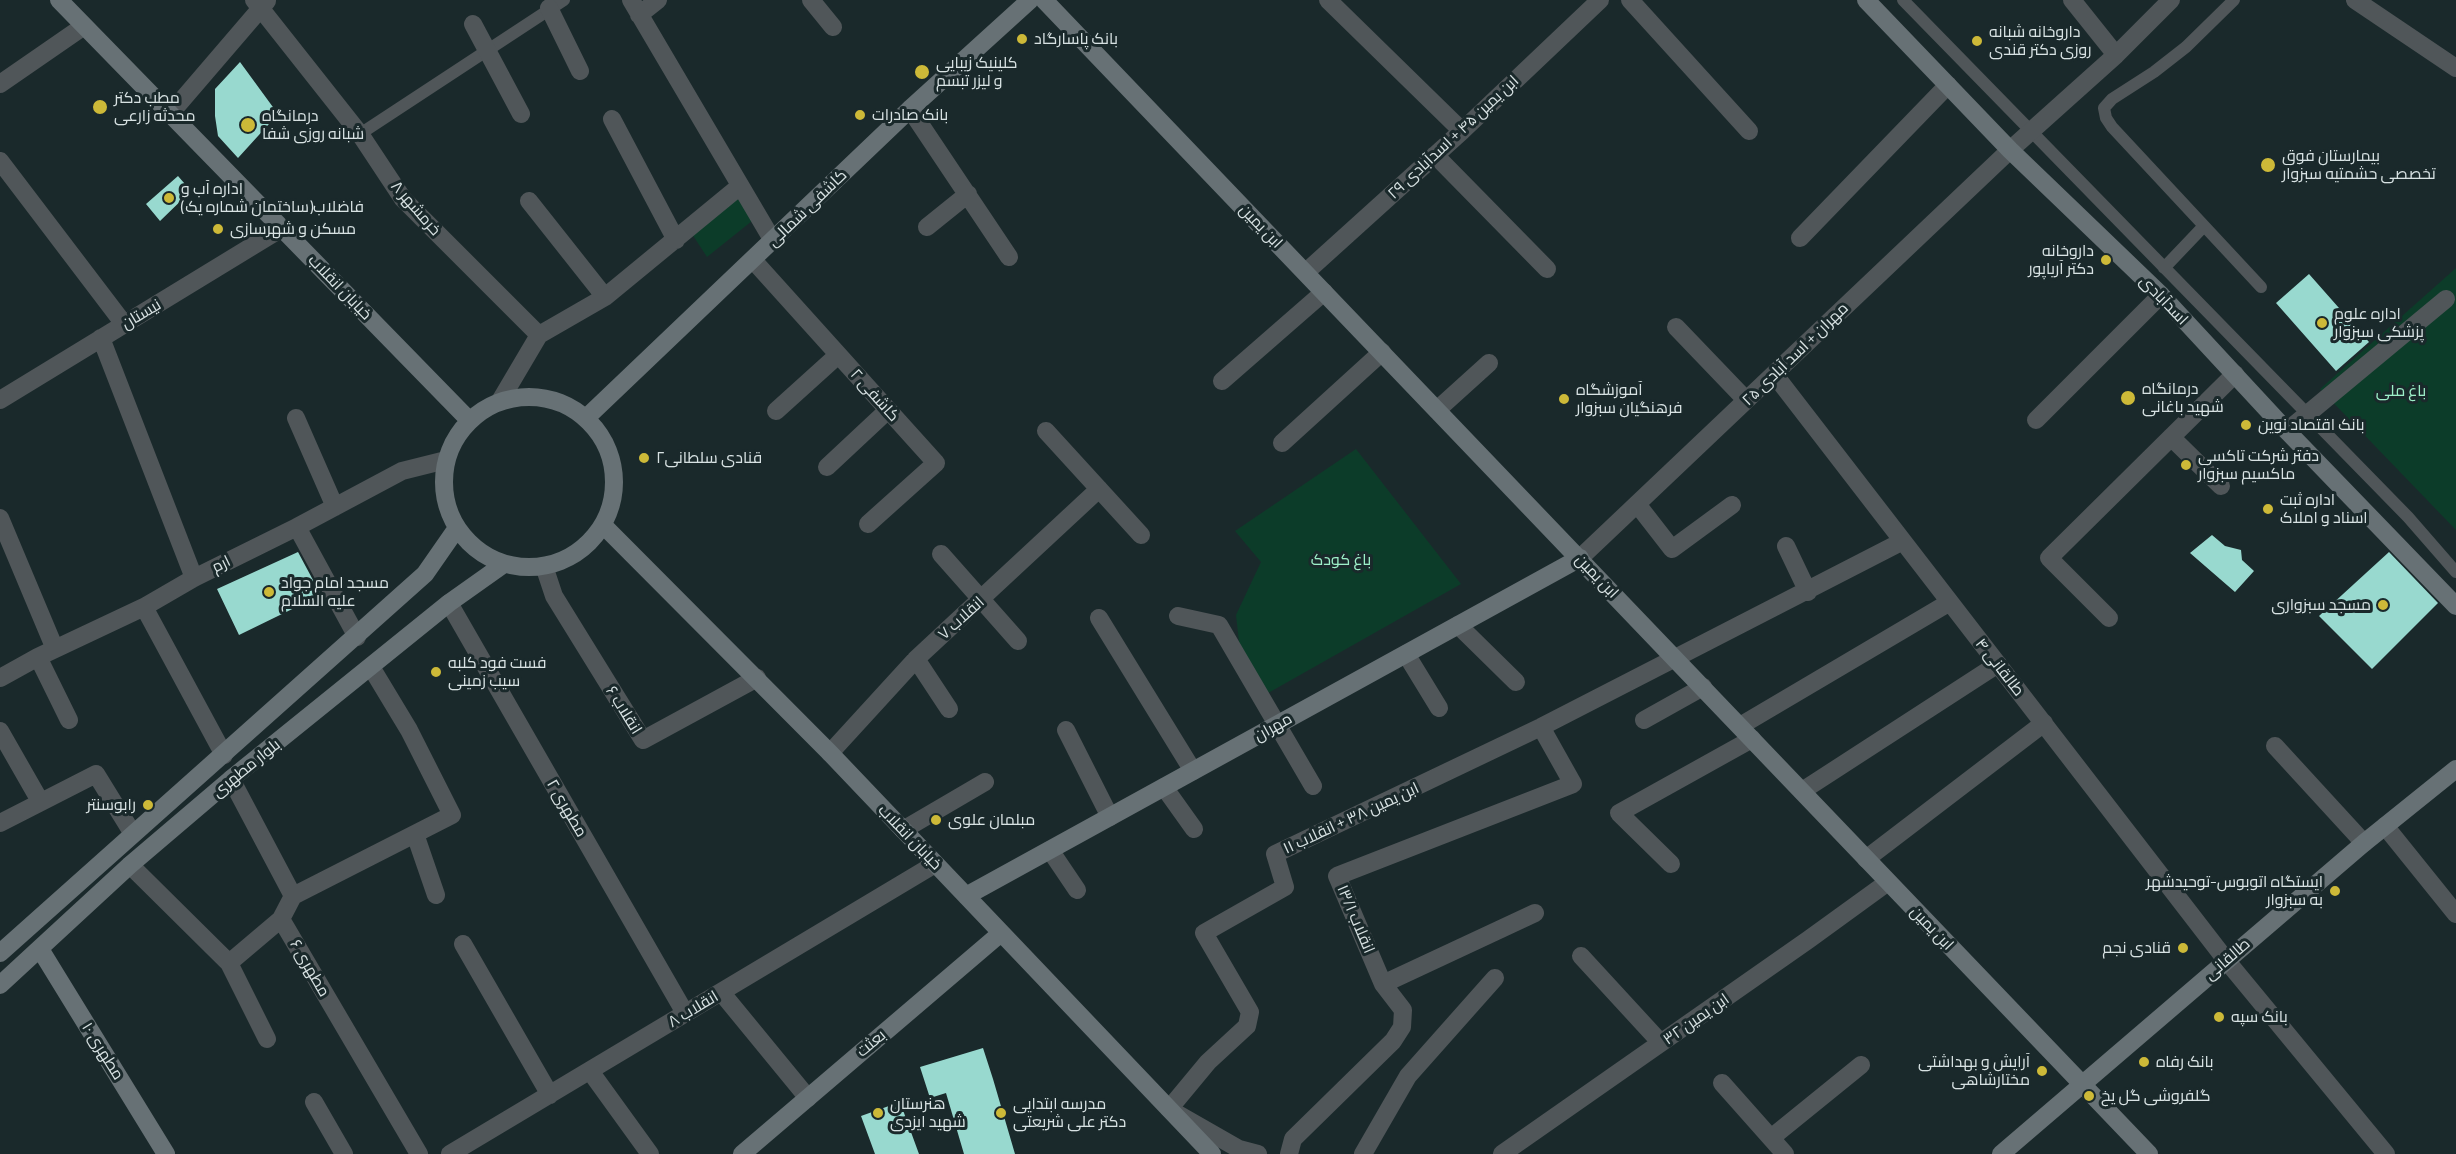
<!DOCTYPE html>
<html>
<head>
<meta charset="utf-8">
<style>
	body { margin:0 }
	canvas { display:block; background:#1a292b }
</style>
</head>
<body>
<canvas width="2456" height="1154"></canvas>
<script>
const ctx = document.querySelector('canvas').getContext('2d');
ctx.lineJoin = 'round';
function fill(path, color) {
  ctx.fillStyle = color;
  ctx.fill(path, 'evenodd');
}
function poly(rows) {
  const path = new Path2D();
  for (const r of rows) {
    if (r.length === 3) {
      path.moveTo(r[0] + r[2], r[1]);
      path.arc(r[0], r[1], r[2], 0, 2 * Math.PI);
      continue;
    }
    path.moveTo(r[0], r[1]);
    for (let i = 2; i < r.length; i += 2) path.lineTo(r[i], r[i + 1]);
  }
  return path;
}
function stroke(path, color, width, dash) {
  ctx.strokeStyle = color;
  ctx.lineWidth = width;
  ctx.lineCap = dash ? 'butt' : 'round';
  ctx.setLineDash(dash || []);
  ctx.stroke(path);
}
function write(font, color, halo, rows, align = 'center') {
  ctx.font = font + ' Barlow,Cairo,sans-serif';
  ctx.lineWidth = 6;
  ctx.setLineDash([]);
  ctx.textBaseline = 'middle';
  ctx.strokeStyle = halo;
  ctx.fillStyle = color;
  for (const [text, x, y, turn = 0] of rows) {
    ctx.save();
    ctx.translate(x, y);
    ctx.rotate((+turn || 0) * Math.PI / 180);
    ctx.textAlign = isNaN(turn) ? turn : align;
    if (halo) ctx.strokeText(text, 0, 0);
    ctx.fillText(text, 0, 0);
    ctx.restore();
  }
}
fill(poly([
	[736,195,752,221,707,257,692,234],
	[2456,268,2456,530,2320,389],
	[1356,449,1461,584,1254,701,1243,677,1236,615,1261,562,1235,531]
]), '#0c3c29');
fill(poly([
	[240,62,278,114,238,158,218,136,215,116,215,89],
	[178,176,191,191,160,221,146,204],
	[2309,274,2369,342,2336,371,2276,303],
	[2212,535,2225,546,2241,550,2242,560,2254,571,2235,592,2190,553],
	[298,552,321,595,239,635,217,589],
	[2389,552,2438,603,2372,669,2319,616],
	[983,1048,993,1079,1015,1154,964,1154,946,1093,930,1098,920,1067],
	[900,1102,919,1154,875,1154,861,1116]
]), '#98d9cf');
stroke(poly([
	[1903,0,2408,517,2456,572],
	[2234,0,2186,47,2154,72,2112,99,2104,108,2106,118,2112,127,2261,287],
	[360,134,564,0],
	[2164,268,2203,227]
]), '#505659', 12);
stroke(poly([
	[254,0,360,134,403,199,539,335,500,401],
	[631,0,773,241],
	[811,0,833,27],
	[1328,0,1462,131],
	[1630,0,1749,131],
	[2072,0,2116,55],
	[2355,0,2456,68],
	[549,8,580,71],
	[639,15,658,0],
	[473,24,521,114],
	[0,84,84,26],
	[910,109,1009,257],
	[170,114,267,1],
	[612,119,676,240],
	[1435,155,1547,269],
	[0,161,124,324],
	[529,201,605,297],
	[927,227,968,194],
	[1800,238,1948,85],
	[753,260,936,463,868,524],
	[1306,272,1462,131,1600,0],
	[1676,327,1746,400],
	[539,335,605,297,740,186],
	[101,338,194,578],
	[1774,374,2226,960,2386,1154],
	[1222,381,1324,292],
	[0,400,282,228],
	[1437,410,1489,363],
	[776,411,838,355],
	[296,418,335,507],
	[2036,420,2161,295],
	[1046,431,1141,535],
	[2287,431,2446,299],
	[2171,437,2221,486],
	[1282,443,1382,352],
	[827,467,888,410],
	[1637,504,1672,549,1732,505],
	[0,518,55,649],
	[297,527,357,637],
	[1786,546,1808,592],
	[941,554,1018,641],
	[1580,558,2010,150,2116,55,2171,0],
	[544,566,554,596,643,740,757,678],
	[449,603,685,1013],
	[144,607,224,755],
	[1178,616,1219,625,1313,786],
	[1099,618,1193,771],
	[2109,618,2049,558,2235,374],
	[1458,625,1516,682],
	[1406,654,1439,708],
	[38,657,69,720],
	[916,659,949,709],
	[0,678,38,657,144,607,194,578,297,527,402,471,446,460],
	[1644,720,1703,687],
	[1740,726,1950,602],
	[1066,730,1110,817],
	[0,731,40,801],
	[2275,746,2364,843],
	[830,753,916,659,1099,489],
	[231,779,293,896,281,919,419,1154],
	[1164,787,1194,829],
	[1802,791,1998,664],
	[0,823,96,774,133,834],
	[2385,826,2456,914],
	[903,830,985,782],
	[415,834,436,895],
	[1050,850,1077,890],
	[1866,859,2044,723],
	[1671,864,1619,813,1752,739],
	[130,865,229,963,267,1039],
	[293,896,452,815,409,730,371,667],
	[463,944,550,1095],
	[1581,956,1661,1043],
	[229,963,281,919],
	[1383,984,1535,913],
	[721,992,808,1098],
	[590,1071,650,1154],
	[1722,1083,1785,1154],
	[314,1102,344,1154],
	[1771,1138,1861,1065],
	[450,1154,935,864],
	[1258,1154,1239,1149,1169,1109,1208,1062,1247,1026,1250,1012,1204,933,1285,887,1275,854,1541,727,1903,541],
	[1289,1154,1293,1139,1393,1041,1402,1027,1403,1010,1383,984,1337,876,1573,784,1541,727],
	[1363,1154,1408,1076,1495,978],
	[1502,1154,1808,940,1888,882]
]), '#505659', 18);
stroke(poly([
	[59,0,469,420],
	[1044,0,2149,1154],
	[1866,0,2010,150,2161,295,2287,431,2456,606],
	[529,482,85],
	[586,418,910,109,1030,0],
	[603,525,830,753,1212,1154],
	[966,896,1580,558],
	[40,949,166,1154],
	[0,953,425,574,457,528],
	[0,985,130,865,231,779,449,603,504,564],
	[742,1154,1001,933],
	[2001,1154,2364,843,2456,769]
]), '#677175', 18);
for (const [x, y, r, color] of [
	[1022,39,6,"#cdb938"],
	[1977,41,6,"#cdb938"],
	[922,72,8,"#cdb938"],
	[100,107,8,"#cdb938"],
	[860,115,6,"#cdb938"],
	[248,125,8,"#cdb938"],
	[2268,165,8,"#cdb938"],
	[169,198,6,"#cdb938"],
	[218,229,6,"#cdb938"],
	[2106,260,6,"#cdb938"],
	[2322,323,6,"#cdb938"],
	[2128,398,8,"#cdb938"],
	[1564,399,6,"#cdb938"],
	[2246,425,6,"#cdb938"],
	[644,458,6,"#cdb938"],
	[2186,465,6,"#cdb938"],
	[2268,509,6,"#cdb938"],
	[269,592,6,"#cdb938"],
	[2383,605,6,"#cdb938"],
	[436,672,6,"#cdb938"],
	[148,805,6,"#cdb938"],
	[936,820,6,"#cdb938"],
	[2335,891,6,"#cdb938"],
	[2183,948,6,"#cdb938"],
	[2219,1017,6,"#cdb938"],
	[2144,1062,6,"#cdb938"],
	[2042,1071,6,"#cdb938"],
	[2089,1096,6,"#cdb938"],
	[878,1113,6,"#cdb938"],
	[1001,1113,6,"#cdb938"]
]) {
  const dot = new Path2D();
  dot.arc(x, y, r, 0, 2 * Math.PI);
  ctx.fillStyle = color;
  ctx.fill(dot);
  stroke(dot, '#1a292b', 2);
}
write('16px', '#d8e2e3', '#1a292b', [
	["داروخانه شبانه",1989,32],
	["روزی دکتر قندی",1989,50],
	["بانک پاسارگاد",1034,39],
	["کلینیک زیبایی",936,63],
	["و لیزر تبسم",936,81],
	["مطب دکتر",114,98],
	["محدثه زارعی",114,116],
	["بانک صادرات",872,115],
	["درمانگاه",262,116],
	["شبانه روزی شفا",262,134],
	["بیمارستان فوق",2282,156],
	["تخصصی حشمتیه سبزوار",2282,174],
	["اداره آب و",181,189],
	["فاضلاب(ساختمان شماره یک)",181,207],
	["مسکن و شهرسازی",230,229],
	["داروخانه",2094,251,"right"],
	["دکتر آریاپور",2094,269,"right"],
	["اداره علوم",2334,314],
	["پزشکی سبزوار",2334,332],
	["درمانگاه",2142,389],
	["شهید باغانی",2142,407],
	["آموزشگاه",1576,390],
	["فرهنگیان سبزوار",1576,408],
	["بانک اقتصاد نوین",2258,425],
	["دفتر شرکت تاکسی",2198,456],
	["ماکسیم سبزوار",2198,474],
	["قنادی سلطانی۲",656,458],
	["اداره ثبت",2280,500],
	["اسناد و املاک",2280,518],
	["مسجد امام جواد",281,583],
	["علیه السلام",281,601],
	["مسجد سبزواری",2371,605,"right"],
	["فست فود کلبه",448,663],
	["سیب زمینی",448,681],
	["رابوسنتر",136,805,"right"],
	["مبلمان علوی",948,820],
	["ایستگاه اتوبوس-توحیدشهر",2323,882,"right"],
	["به سبزوار",2323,900,"right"],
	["قنادی نجم",2171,948,"right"],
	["بانک سپه",2231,1017],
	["آرایش و بهداشتی",2030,1062,"right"],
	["مختارشاهی",2030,1080,"right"],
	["بانک رفاه",2156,1062],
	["گلفروشی گل یخ",2101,1096],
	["هنرستان",890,1104],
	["شهید ایزدی",890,1122],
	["مدرسه ابتدایی",1013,1104],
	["دکتر علی شریعتی",1013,1122]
], 'left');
write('16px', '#d8e2e3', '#1a292b', [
	["ابن یمین ۴۵ + اسدآبادی ۲۹",1453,137,-43],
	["خرمشهر ۸",416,208,49],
	["کاشفی شمالی",807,208,-44],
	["ابن یمین",1261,226,46],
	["خیابان انقلاب",340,287,46],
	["اسدآبادی",2164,300,46],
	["نیستان",141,314,-31],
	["مهران + اسد آبادی ۲۵",1795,354,-44],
	["کاشفی ۲",875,395,48],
	["ارم",221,564,-26],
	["ابن یمین",1597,576,46],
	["انقلاب ۷",961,618,-42],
	["طالقانی ۴",2000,667,52],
	["انقلاب ۶",624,710,58],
	["مهران",1273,727,-29],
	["بلوار مطهری",246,768,-39],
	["مطهری ۲",567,808,60],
	["ابن یمین ۳۸ + انقلاب ۱۱",1351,818,-25],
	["خیابان انقلاب",910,837,46],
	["انقلاب ۱۳/۱",1356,919,67],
	["ابن یمین",1932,928,46],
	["طالقانی",2227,959,-41],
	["مطهری ۶",310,968,60],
	["انقلاب ۸",693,1009,-31],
	["ابن یمین ۳۲",1696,1019,-35],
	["بعثت",871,1043,-40],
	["مطهری ۱۰",103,1051,58]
]);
write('16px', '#9defc8', '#1a292b', [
	["باغ ملی",2401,391],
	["باغ کودک",1341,560]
]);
</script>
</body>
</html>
